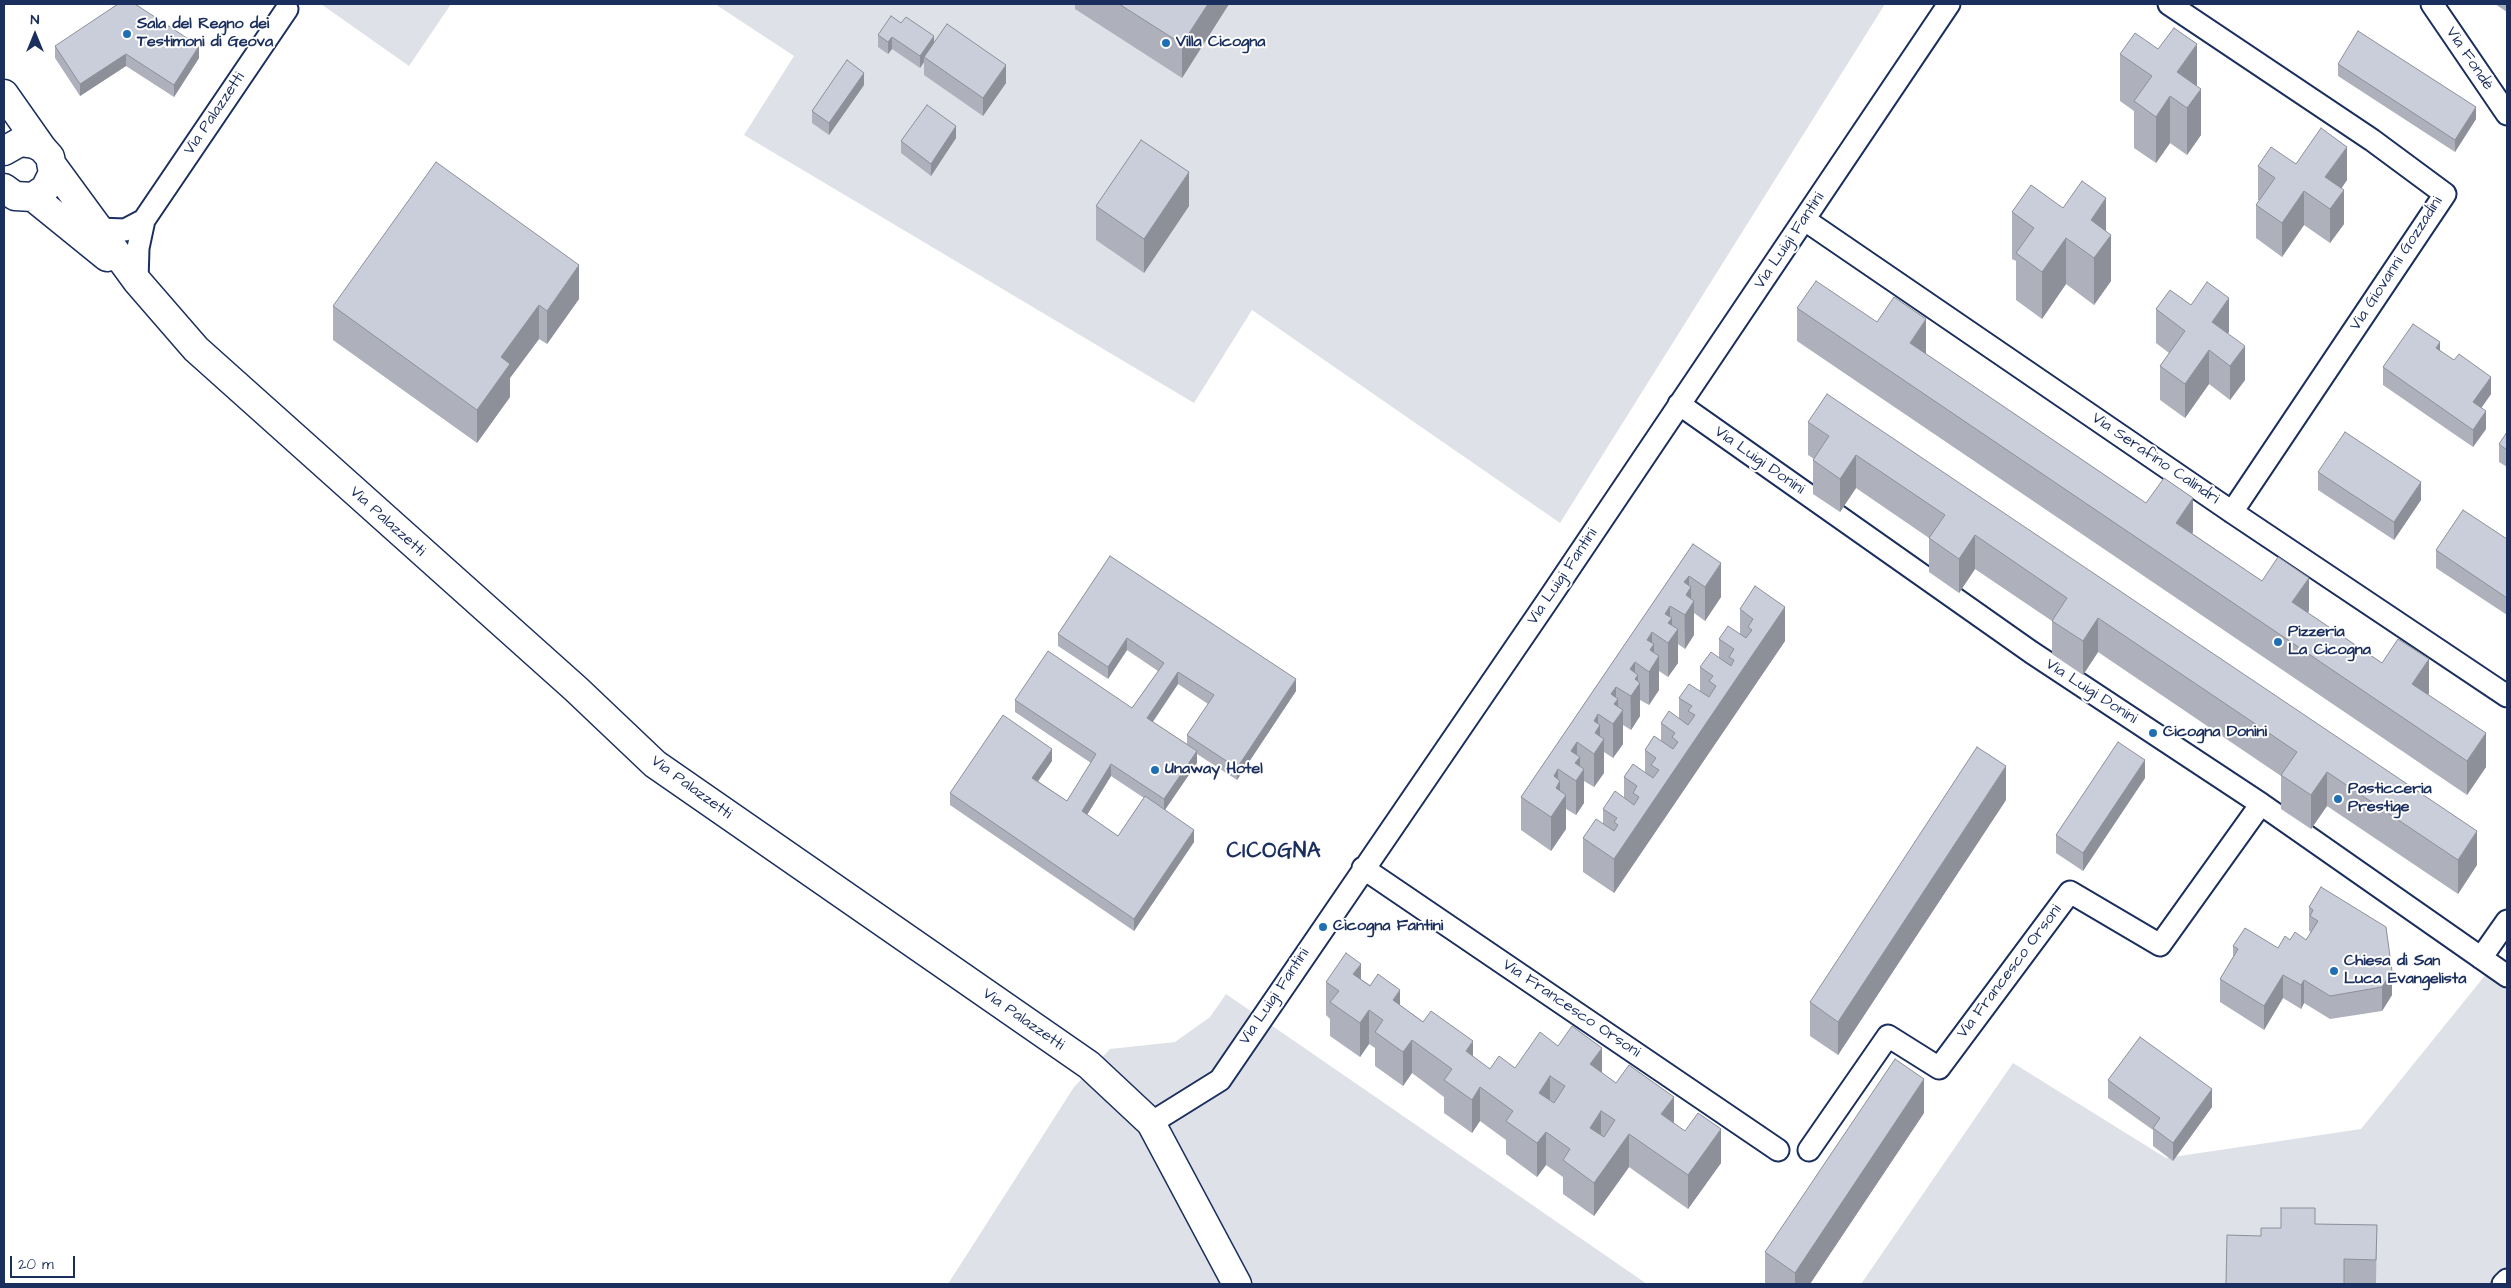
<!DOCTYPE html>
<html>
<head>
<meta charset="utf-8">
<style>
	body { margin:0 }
	#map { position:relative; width:2511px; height:1288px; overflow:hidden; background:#fff; font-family:"Architects Daughter",sans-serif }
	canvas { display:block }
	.frame { position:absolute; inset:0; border:5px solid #1b2f5e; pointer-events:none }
	.north { position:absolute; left:10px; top:10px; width:50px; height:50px; -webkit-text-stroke:4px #fff; paint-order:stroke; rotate:0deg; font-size:14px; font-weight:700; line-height:20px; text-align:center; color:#1b2f5e }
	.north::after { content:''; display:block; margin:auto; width:18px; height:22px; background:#1b2f5e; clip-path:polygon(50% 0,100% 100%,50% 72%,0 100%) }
	.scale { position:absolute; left:10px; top:1256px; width:65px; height:22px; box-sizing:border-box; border:2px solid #1b2f5e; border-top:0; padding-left:6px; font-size:15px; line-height:18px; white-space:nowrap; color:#1b2f5e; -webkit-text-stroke:4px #fff; paint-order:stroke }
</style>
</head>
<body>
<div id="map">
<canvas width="2511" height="1288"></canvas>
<div class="frame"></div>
<div class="north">N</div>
<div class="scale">20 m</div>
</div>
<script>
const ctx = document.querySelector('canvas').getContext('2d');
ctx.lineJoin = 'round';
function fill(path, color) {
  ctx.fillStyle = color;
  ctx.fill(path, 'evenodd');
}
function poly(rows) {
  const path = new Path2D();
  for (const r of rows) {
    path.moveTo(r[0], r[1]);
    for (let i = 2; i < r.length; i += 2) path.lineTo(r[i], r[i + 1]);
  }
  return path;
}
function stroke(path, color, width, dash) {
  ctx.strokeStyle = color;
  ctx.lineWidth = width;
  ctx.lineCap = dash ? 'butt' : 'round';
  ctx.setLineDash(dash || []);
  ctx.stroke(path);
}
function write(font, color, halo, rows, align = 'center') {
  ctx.font = font + ' "Architects Daughter",sans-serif';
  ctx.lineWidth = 4;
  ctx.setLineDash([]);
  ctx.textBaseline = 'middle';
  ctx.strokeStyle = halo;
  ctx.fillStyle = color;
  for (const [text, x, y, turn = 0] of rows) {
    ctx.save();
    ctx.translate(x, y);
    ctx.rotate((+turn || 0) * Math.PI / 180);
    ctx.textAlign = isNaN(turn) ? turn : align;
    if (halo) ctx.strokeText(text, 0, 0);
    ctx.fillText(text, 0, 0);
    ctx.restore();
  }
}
fill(poly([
	[321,4,451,4,409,66],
	[715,4,1885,4,1560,523,1252,310,1194,403,744,135,794,56],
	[2487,973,2507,986,2507,1282,2505,1284,1861,1284,2013,1063,2166,1158,2361,1129],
	[1226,994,1647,1284,948,1284,1074,1087,1110,1049,1175,1042,1210,1017]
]), '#dee1e7');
const street = poly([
	[2169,4,2372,140,2445,194,2232,512],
	[2432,4,2507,114],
	[1805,220,2232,512,2507,696],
	[99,229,125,230,144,220],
	[137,281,138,248,144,220,287,9],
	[1679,404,2031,652,2261,804,2507,976],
	[1363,868,1778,1150],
	[2481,958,2507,921],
	[1151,1123,1220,1080,1546,603,1949,4],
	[1809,1150,1888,1036,1939,1068,2070,892,2160,945,2261,804],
	[2503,1284,2507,1280]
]);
const secondary = poly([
	[4,94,42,148],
	[4,151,20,142,34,144,42,148,50,157,53,173,45,189,33,197,15,196,4,188],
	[52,165,137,281,196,349,576,689,655,764,1089,1065,1151,1123,1237,1284],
	[33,197,107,257]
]);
stroke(street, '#1b2f5e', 25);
stroke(secondary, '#1b2f5e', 31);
stroke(street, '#fff', 21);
stroke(secondary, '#fff', 28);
fill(poly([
	[1075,4,1229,4,1182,78,1075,9],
	[2495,4,2507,4,2507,12],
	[901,23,934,43,1006,83,983,116,924,75,924,62,920,68,892,49,888,54,878,47,878,35],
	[55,46,199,58,174,97,126,66,80,96,55,58],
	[2120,54,2197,86,2201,135,2187,155,2170,143,2156,163,2134,148,2134,111,2120,101],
	[2338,64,2476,119,2455,152,2338,76],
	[864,85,829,135,812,123,812,111],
	[956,138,931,176,901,153,901,141],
	[2296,164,2347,180,2341,189,2344,224,2330,243,2304,225,2282,257,2256,238,2256,205,2259,200,2258,200,2258,166],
	[1096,206,1189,206,1144,273,1096,240],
	[2063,208,2106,231,2111,281,2094,305,2066,284,2042,319,2016,300,2016,261,2012,259,2012,212],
	[579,299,547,344,539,339,510,378,510,397,477,443,333,340,333,306],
	[1797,308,1877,322,1926,353,1926,354,2146,503,2193,532,2192,533,2262,581,2309,611,2308,613,2382,663,2429,693,2428,694,2486,767,2467,795,1797,341],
	[2156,309,2229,332,2228,333,2245,380,2230,400,2209,384,2185,418,2160,400,2160,366,2169,353,2156,343],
	[2440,350,2491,394,2481,408,2486,429,2473,447,2383,385,2383,367],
	[1808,422,2477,865,2458,894,2327,806,2311,829,2281,809,2281,776,2098,652,2083,675,2052,654,2052,621,1975,569,1959,593,1929,572,1929,538,1856,488,1840,512,1813,494,1813,460,1814,459,1808,455],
	[2507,432,2507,467,2499,462,2499,444],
	[2318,472,2421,500,2394,540,2318,490],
	[2507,539,2507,615,2436,568,2436,550],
	[1693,544,1721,597,1705,621,1694,613,1694,635,1685,649,1678,644,1678,663,1668,677,1659,671,1659,690,1649,705,1640,700,1640,716,1631,730,1623,725,1623,744,1613,758,1604,752,1604,773,1594,787,1584,781,1584,803,1576,815,1566,809,1566,829,1551,851,1521,830,1521,797],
	[1110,556,1296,691,1237,780,1197,754,1197,763,1165,810,1194,842,1134,931,950,805,950,793,1052,761,1038,781,1067,801,1091,763,1015,712,1015,700,1132,708,1158,671,1127,650,1108,679,1058,646,1058,634],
	[1178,684,1208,704,1187,735,1187,744,1153,722],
	[1111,776,1144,798,1118,836,1087,815],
	[1740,609,1785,641,1614,893,1583,872,1583,838,1603,824,1603,809,1624,798,1624,777,1645,772,1645,750,1661,741,1661,723,1679,718,1679,698,1700,692,1700,667,1719,658,1719,639,1740,634],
	[2145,778,2083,871,2056,853,2056,835],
	[2006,800,1838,1055,1810,1036,1810,1002],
	[2321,887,2392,995,2382,1011,2330,1019,2304,1003,2301,1009,2283,998,2264,1030,2220,1002,2220,979,2233,957,2233,946,2278,948,2290,940,2306,940,2310,934,2310,931,2309,931,2309,907],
	[1361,979,1400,1005,1490,1069,1515,1068,1558,1046,1602,1073,1674,1123,1721,1163,1688,1209,1629,1167,1594,1216,1563,1194,1563,1177,1546,1165,1537,1177,1506,1154,1506,1140,1480,1121,1472,1133,1444,1113,1444,1097,1412,1073,1403,1086,1375,1066,1375,1048,1369,1044,1360,1057,1330,1036,1330,1019,1326,1015,1326,982],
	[2108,1080,2212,1107,2173,1161,2153,1146,2153,1130,2108,1098],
	[1924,1113,1810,1284,1765,1284,1765,1252],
	[2315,1224,2377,1225,2376,1283,2344,1283,2261,1236,2281,1228]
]), '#aeb1bb');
fill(poly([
	[1208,4,1229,4,1182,78,1182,44],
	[934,36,934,48,924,57,924,62,920,68,920,56],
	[892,37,892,49,888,54,888,42],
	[2197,44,2197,91,2177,72],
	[199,46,199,58,174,97,174,85],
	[126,54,126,66,80,96,80,84],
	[1006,65,1006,83,983,116,983,98],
	[864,73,864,85,829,135,829,123],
	[2201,89,2201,135,2187,155,2187,108],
	[2170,96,2170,143,2156,163,2156,117],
	[2476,107,2476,119,2455,152,2455,140],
	[956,126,956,138,931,176,931,164],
	[2347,147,2347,180,2328,208,2325,177],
	[1189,172,1189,206,1144,273,1144,239],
	[2344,190,2344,224,2330,243,2330,209],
	[2304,191,2304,225,2282,257,2282,223],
	[2106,198,2106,241,2111,235,2111,281,2094,305,2094,258,2091,220],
	[2066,238,2066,284,2042,319,2042,272],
	[579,265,579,299,547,344,547,311],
	[2229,298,2229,332,2213,353,2212,322],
	[539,305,539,339,510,378,510,397,477,443,477,410,501,357],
	[1926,319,1926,353,1910,377,1910,343],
	[2440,342,2440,360,2436,348],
	[2245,346,2245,380,2230,400,2230,366],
	[2209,350,2209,384,2185,418,2185,384],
	[2491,377,2491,394,2473,420,2473,402],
	[2486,411,2486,429,2473,447,2473,430],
	[1856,455,1856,488,1840,512,1840,479],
	[2421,482,2421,500,2394,540,2394,522],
	[2193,498,2193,532,2176,557,2176,523],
	[1975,535,1975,569,1959,593,1959,559],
	[1721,563,1721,597,1705,621,1705,587],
	[1689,576,1689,591,1691,587,1691,605,1694,601,1694,635,1685,649,1684,582],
	[2309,578,2309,611,2292,636,2292,602],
	[1670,606,1670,619,1672,618,1672,638,1678,629,1678,663,1668,677,1668,643,1665,614],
	[1785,607,1785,641,1614,893,1614,859],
	[2098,618,2098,652,2083,675,2083,641],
	[1652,632,1652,647,1654,644,1654,664,1659,656,1659,690,1649,705,1649,672,1647,640],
	[1127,638,1127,650,1108,679,1108,667],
	[2429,659,2429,693,2412,717,2412,684],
	[1635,662,1635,679,1638,675,1638,686,1640,683,1640,716,1631,730,1630,669],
	[1178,672,1178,684,1147,730,1147,718],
	[1296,679,1296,691,1237,780,1237,768],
	[1616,687,1616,702,1618,699,1618,717,1623,710,1623,744,1613,758,1613,724,1611,694],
	[1598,714,1598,728,1600,725,1600,745,1604,739,1604,773,1594,787,1594,721],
	[2486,733,2486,767,2467,795,2467,761],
	[1577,742,1577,760,1580,757,1580,776,1584,769,1584,803,1576,815,1576,781,1571,751],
	[1052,749,1052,761,1032,790,1032,778],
	[1197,751,1197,763,1164,811,1164,799],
	[2145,760,2145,778,2083,871,2083,853],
	[1111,764,1111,776,1082,823,1082,811],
	[2006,766,2006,800,1838,1055,1838,1022],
	[1558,769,1558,784,1560,781,1560,804,1566,795,1566,829,1551,851,1551,817,1554,776],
	[2327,772,2327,806,2311,829,2311,795],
	[1194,830,1194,842,1134,931,1134,919],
	[2477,831,2477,865,2458,894,2458,860],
	[1361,964,1361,998,1353,974],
	[2392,971,2392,995,2382,1011,2382,987],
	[2283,975,2283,998,2264,1030,2264,1006],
	[2304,980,2304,1003,2301,1009,2301,985],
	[1400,990,1400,1024,1393,1000],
	[1369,1010,1369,1044,1360,1057,1360,1023],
	[1412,1040,1412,1073,1403,1086,1403,1052],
	[1473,1041,1473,1075,1466,1051],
	[1602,1048,1602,1081,1590,1064],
	[1550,1076,1550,1109,1539,1093],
	[1924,1079,1924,1113,1810,1284,1795,1284,1795,1273],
	[1480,1087,1480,1121,1472,1133,1472,1100],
	[2212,1089,2212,1107,2173,1161,2173,1143],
	[1674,1097,1674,1131,1661,1114],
	[1601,1111,1601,1145,1590,1128],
	[1721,1129,1721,1163,1688,1209,1688,1175],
	[1546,1132,1546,1165,1537,1177,1537,1143],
	[1629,1134,1629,1167,1594,1216,1594,1183]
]), '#8d9099');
const building = poly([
	[118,4,135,4,199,46,174,85,126,54,80,84,55,46,118,4],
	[1119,4,1208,4,1182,44,1119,4],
	[891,16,901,23,906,17,934,36,920,56,892,37,888,42,878,35,891,16],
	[947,24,1006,65,983,98,924,57,947,24],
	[2174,28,2197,44,2177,72,2201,89,2187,108,2170,96,2156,117,2134,101,2152,76,2120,54,2135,33,2158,49,2174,28],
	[2358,31,2476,107,2455,140,2338,64,2358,31],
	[847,60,864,73,829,123,812,111,847,60],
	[927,105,956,126,931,164,901,141,927,105],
	[2321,128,2347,147,2325,177,2344,190,2330,209,2304,191,2282,223,2256,205,2275,178,2258,166,2271,147,2296,164,2321,128],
	[1141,140,1189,172,1144,239,1096,206,1141,140],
	[436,162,579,265,547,311,539,305,501,357,510,364,477,410,333,306,436,162],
	[2082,181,2106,198,2091,220,2111,235,2094,258,2066,238,2042,272,2016,253,2034,228,2012,212,2031,185,2063,208,2082,181],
	[1816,281,1877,322,1894,297,1926,319,1910,343,2146,503,2164,478,2193,498,2176,523,2262,581,2278,557,2309,578,2292,602,2382,663,2398,639,2429,659,2412,684,2486,733,2467,761,1797,308,1816,281],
	[2207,282,2229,298,2212,322,2245,346,2230,366,2209,350,2185,384,2160,366,2185,331,2156,309,2170,290,2191,305,2207,282],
	[2413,324,2440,342,2436,348,2454,360,2459,354,2491,377,2473,402,2486,411,2473,430,2383,367,2413,324],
	[1827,394,2477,831,2458,860,2327,772,2311,795,2281,775,2297,752,2098,618,2083,641,2052,621,2067,598,1975,535,1959,559,1929,538,1945,515,1856,455,1840,479,1813,460,1829,436,1808,422,1827,394],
	[2345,432,2421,482,2394,522,2318,472,2345,432],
	[2507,432,2507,450,2499,444,2507,432],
	[2463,510,2507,539,2507,598,2436,550,2463,510],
	[1693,544,1721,563,1705,587,1689,576,1684,582,1691,587,1686,595,1694,601,1685,615,1670,606,1665,614,1672,618,1668,623,1678,629,1668,643,1652,632,1647,640,1654,644,1650,650,1659,656,1649,672,1635,662,1630,669,1638,675,1635,679,1640,683,1631,696,1616,687,1611,694,1618,699,1614,704,1623,710,1613,724,1598,714,1594,721,1600,725,1595,733,1604,739,1594,754,1577,742,1571,751,1580,757,1575,763,1584,769,1576,781,1558,769,1554,776,1560,781,1556,788,1566,795,1551,817,1521,797,1693,544],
	[1110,556,1296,679,1237,768,1187,735,1214,695,1178,672,1147,718,1197,751,1164,799,1111,764,1082,811,1118,836,1145,796,1194,830,1134,919,950,793,1003,715,1052,749,1032,778,1067,801,1096,754,1015,700,1048,651,1132,708,1164,663,1127,638,1108,667,1058,634,1110,556],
	[1755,586,1785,607,1614,859,1583,838,1596,819,1614,831,1618,825,1614,822,1617,818,1603,809,1615,791,1634,805,1639,797,1633,793,1637,786,1624,777,1633,764,1653,778,1659,770,1651,765,1656,758,1645,750,1654,736,1673,749,1678,742,1672,737,1675,733,1661,723,1669,711,1688,725,1695,715,1688,711,1692,706,1679,698,1689,684,1709,697,1716,686,1709,681,1713,676,1700,667,1711,652,1731,666,1734,660,1729,657,1734,649,1719,639,1728,626,1746,638,1752,630,1748,627,1753,619,1740,609,1755,586],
	[2118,742,2145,760,2083,853,2056,835,2118,742],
	[1977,747,2006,766,1838,1022,1810,1002,1977,747],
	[2321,887,2386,927,2392,971,2382,987,2330,996,2304,980,2301,985,2283,975,2264,1006,2220,979,2238,949,2233,946,2245,928,2278,948,2285,936,2290,940,2295,932,2306,940,2318,921,2310,916,2313,910,2309,907,2321,887],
	[1346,953,1361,964,1353,974,1370,986,1378,974,1400,990,1393,1000,1423,1022,1431,1011,1473,1041,1466,1051,1490,1069,1499,1056,1515,1068,1540,1032,1558,1046,1572,1026,1602,1048,1590,1064,1616,1083,1629,1065,1674,1097,1661,1114,1685,1131,1698,1113,1721,1129,1688,1175,1629,1134,1594,1183,1563,1160,1570,1149,1546,1132,1537,1143,1506,1121,1513,1111,1480,1087,1472,1100,1444,1080,1452,1069,1412,1040,1403,1052,1375,1032,1383,1020,1369,1010,1360,1023,1330,1002,1339,991,1326,982,1346,953],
	[1550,1076,1565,1086,1554,1103,1539,1093,1550,1076],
	[1601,1111,1615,1120,1604,1137,1590,1128,1601,1111],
	[2140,1037,2212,1089,2173,1143,2153,1128,2160,1118,2108,1080,2140,1037],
	[1895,1059,1924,1079,1795,1273,1765,1252,1895,1059],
	[2281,1208,2315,1208,2315,1224,2377,1225,2376,1260,2344,1259,2344,1284,2226,1284,2227,1235,2261,1236,2261,1228,2281,1228,2281,1208]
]);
fill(building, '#caceda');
stroke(building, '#8d9099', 1);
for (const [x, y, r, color] of [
	[127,34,5,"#1f6fb2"],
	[1166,43,5,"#1f6fb2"],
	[2278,642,5,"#1f6fb2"],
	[2153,733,5,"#1f6fb2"],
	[1155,770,5,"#1f6fb2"],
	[2338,799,5,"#1f6fb2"],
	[1323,927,5,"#1f6fb2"],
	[2334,971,5,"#1f6fb2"]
]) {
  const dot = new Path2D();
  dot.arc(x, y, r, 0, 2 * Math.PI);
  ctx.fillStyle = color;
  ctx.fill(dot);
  stroke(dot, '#fff', 2);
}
write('bold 16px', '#1b2f5e', '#fff', [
	["Sala del Regno dei",137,25],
	["Testimoni di Geova",137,43],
	["Villa Cicogna",1176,43],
	["Pizzeria",2288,633],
	["La Cicogna",2288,651],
	["Cicogna Donini",2163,733],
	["Unaway Hotel",1165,770],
	["Pasticceria",2348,790],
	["Prestige",2348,808],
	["Cicogna Fantini",1333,927],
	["Chiesa di San",2344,962],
	["Luca Evangelista",2344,980]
], 'left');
write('16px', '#1b2f5e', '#fff', [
	["Via Fondè",2469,59,56],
	["Via Palazzetti",215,114,-56],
	["Via Luigi Fantini",1790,241,-56],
	["Via Giovanni Gozzadini",2397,264,-57],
	["Via Serafino Calindri",2155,459,34],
	["Via Luigi Donini",1759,461,35],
	["Via Palazzetti",387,522,42],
	["Via Luigi Fantini",1563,577,-56],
	["Via Luigi Donini",2091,692,33],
	["Via Palazzetti",691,788,36],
	["Via Francesco Orsoni",2010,972,-53],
	["Via Luigi Fantini",1275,997,-56],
	["Via Francesco Orsoni",1571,1009,34],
	["Via Palazzetti",1023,1020,35]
]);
ctx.letterSpacing = '1px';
write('bold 21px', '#1b2f5e', '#fff', [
	["CICOGNA",1274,853]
]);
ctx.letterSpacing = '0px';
</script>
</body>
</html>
